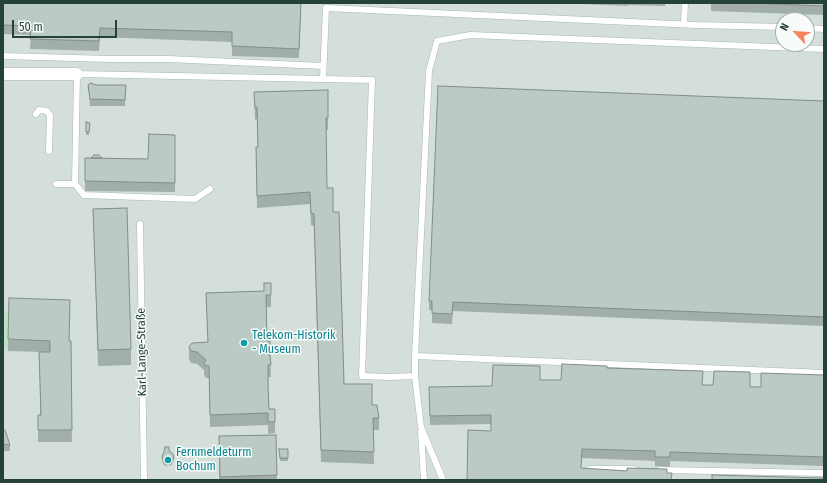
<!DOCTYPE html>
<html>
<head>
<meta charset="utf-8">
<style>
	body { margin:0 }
	#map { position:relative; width:827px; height:483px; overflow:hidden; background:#e6efeb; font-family:"Fira Sans Condensed",sans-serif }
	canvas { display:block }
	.frame { position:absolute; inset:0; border:4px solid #24423a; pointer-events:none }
	.north { position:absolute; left:775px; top:12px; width:40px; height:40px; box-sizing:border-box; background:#f7fbf9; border:1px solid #a3b1ad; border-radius:50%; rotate:296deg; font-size:11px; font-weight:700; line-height:16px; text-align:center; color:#24423a }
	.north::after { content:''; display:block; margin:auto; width:14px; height:18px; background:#f4845f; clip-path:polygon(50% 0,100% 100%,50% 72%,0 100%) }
	.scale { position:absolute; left:12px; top:20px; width:105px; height:18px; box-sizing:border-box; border:2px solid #24423a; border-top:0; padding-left:5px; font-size:12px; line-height:14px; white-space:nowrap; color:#24423a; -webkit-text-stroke:3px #f7fbf9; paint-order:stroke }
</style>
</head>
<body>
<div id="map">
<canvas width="827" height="483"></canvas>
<div class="frame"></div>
<div class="north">N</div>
<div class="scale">50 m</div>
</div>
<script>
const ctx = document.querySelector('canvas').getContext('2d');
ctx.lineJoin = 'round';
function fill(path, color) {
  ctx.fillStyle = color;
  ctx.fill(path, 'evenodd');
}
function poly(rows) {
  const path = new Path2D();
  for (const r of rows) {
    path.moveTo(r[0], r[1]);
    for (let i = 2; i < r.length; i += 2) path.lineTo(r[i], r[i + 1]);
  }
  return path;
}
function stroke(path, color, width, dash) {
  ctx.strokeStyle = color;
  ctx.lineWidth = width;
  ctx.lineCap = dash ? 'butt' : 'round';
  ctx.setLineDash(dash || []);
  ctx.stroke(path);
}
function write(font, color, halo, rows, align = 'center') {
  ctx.font = font + ' "Fira Sans Condensed",sans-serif';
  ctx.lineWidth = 3;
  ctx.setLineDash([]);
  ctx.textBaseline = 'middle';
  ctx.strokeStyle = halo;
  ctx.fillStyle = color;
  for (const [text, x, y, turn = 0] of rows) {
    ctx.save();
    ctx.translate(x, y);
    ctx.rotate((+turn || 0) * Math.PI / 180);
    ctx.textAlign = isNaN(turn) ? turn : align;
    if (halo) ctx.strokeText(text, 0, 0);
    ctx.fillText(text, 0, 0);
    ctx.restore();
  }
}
fill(poly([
	[3,3,824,3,824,480,3,480],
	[783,20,807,20,807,44,783,44]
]), '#d4dfda');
fill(poly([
	[3,311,9,311,8,351,3,350]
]), '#bfe0c8');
const service = poly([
	[684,24,685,3],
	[807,28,824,29],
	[3,56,110,59,168,59,323,66],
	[323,79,326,8,696,25,783,27],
	[36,114,39,110,47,111,50,115,49,151],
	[56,184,75,184,77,74,372,80,362,376,389,377,415,376,421,427,443,480],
	[75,184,84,195,195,199,210,189],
	[140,224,144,480],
	[415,356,824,373],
	[415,376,415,356,429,71,437,41,470,35,824,49],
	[421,432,424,480],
	[590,469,634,469],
	[660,470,824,473]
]);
const minor = poly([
	[3,74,77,74]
]);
stroke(service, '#a8b8b2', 7);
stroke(minor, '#a8b8b2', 13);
stroke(service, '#fff', 6);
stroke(minor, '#fff', 12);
fill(poly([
	[3,3,301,3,299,58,232,56,232,42,100,37,99,51,30,49,31,35,3,34],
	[560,3,665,3,665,6,628,5,628,6],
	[711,3,824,3,824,15,711,11],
	[88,85,126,85,125,106,90,106],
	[328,90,328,130,326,130,327,188,333,212,344,384,372,405,379,418,379,430,373,430,374,464,321,462,314,226,311,225,310,204,257,208,256,159,256,147,258,147,257,119,255,120,254,92],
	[824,101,824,326,453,311,452,324,432,323,432,310,429,310,429,301],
	[86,122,90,123,89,135,86,135],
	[175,135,175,192,85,191,85,158,148,159],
	[93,209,131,349,131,365,98,366],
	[271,283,271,307,266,307,267,341,270,350,271,377,268,377,269,409,275,409,275,433,268,434,268,425,210,427,209,378,206,378,204,375,204,370,197,364,191,363,189,359,189,347,208,342,206,293,264,291],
	[8,339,70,341,72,442,38,442,38,415,40,415,42,352,8,351],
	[607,368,703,385,761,387,824,375,824,466,670,461,670,467,655,466,655,461,582,458,581,468,627,471,667,469,467,480,491,431,491,424,430,425,429,387,492,386,540,380,561,380],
	[3,430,10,445,10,451,3,451],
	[276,435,277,480,219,480,219,436],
	[279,449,288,449,288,461,280,461],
	[169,451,174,459,171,465,166,466,163,464,162,459,162,456]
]), '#a1aea9');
fill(poly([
	[174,456,174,459,171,465,171,462]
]), '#838d89');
const building = poly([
	[3,3,301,3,299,49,232,46,232,32,100,28,99,41,30,39,31,26,3,25,3,3],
	[752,3,824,3,824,6,752,3],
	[91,83,96,85,126,85,125,100,90,99,88,85,91,83],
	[438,86,824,101,824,317,453,302,452,314,432,313,432,301,429,301,438,86],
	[328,90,328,118,326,118,327,188,333,188,333,212,339,212,344,384,372,384,372,405,377,405,379,418,373,418,374,452,321,450,314,214,311,213,310,192,257,196,256,147,258,147,257,107,255,108,254,92,328,90],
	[86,122,90,123,89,132,86,132,86,122],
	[149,134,175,135,175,183,85,181,85,158,148,159,149,134],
	[94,155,99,155,102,158,91,158,94,155],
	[127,208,131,349,98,350,93,209,127,208],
	[264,283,271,283,271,295,266,295,267,341,270,341,270,350,268,351,268,355,270,355,271,365,268,365,268,387,269,409,275,409,275,422,268,422,268,413,210,415,209,366,206,366,204,363,206,360,197,352,191,351,189,347,192,343,208,342,206,293,264,291,264,283],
	[9,298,70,300,69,341,71,341,72,430,38,430,38,415,41,415,39,352,50,352,50,341,8,339,9,298],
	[562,364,607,366,607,368,703,371,702,385,713,385,714,371,750,372,750,387,761,387,761,373,824,375,824,457,670,452,670,457,655,457,655,451,582,449,581,468,627,471,627,468,667,469,667,473,672,473,671,480,467,480,468,430,491,431,491,415,430,416,429,387,492,386,493,365,540,366,540,380,561,380,562,364],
	[3,430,5,430,10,445,3,444,3,430],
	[276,435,277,475,220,477,219,436,276,435],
	[165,447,169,447,169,451,172,453,174,456,171,462,166,462,163,461,162,456,164,452,165,447],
	[279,449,288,449,288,458,280,458,279,449],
	[712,475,824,478,824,480,712,480,712,475]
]);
fill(building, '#bbcac4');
stroke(building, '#838d89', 1);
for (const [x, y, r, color] of [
	[244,343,4,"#0f9aa8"],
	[168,460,4,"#0f9aa8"]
]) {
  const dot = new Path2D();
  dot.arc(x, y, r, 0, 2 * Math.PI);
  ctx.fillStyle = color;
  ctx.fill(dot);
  stroke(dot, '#f7fbf9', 1.5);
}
write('12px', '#0d838f', '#f7fbf9', [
	["Telekom-Historik",252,336],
	["- Museum",252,350],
	["Fernmeldeturm",176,453],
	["Bochum",176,467]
], 'left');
write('12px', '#24423a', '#f7fbf9', [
	["Karl-Lange-Straße",142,352,-91]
]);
</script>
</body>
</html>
